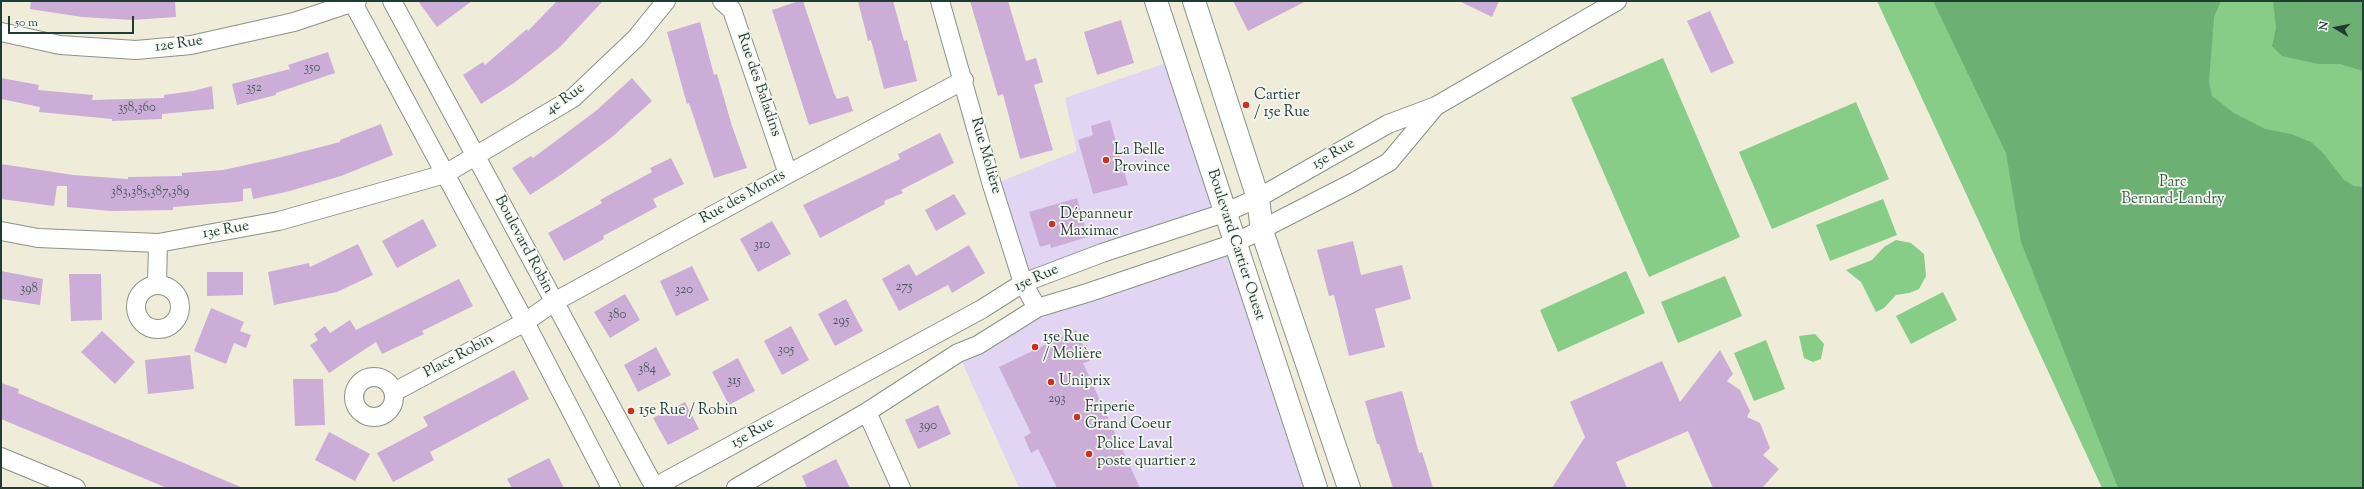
<!DOCTYPE html>
<html>
<head>
<meta charset="utf-8">
<style>
	body { margin:0 }
	#map { position:relative; width:2364px; height:489px; overflow:hidden; background:#efecd9; font-family:"Sorts Mill Goudy",serif }
	canvas { display:block }
	.frame { position:absolute; inset:0; border:2px solid #1f3d34; pointer-events:none }
	.north { position:absolute; left:2316px; top:8px; width:40px; height:40px; -webkit-text-stroke:3px #f6f6f2; paint-order:stroke; rotate:280deg; font-size:11px; font-weight:700; line-height:16px; text-align:center; color:#1f3d34 }
	.north::after { content:''; display:block; margin:auto; width:14px; height:18px; background:#1f3d34; clip-path:polygon(50% 0,100% 100%,50% 72%,0 100%) }
	.scale { position:absolute; left:8px; top:16px; width:126px; height:18px; box-sizing:border-box; border:2px solid #1f3d34; border-top:0; padding-left:5px; font-size:12px; line-height:14px; white-space:nowrap; color:#1f3d34; -webkit-text-stroke:3px #f6f6f2; paint-order:stroke }
</style>
</head>
<body>
<div id="map">
<canvas width="2364" height="489"></canvas>
<div class="frame"></div>
<div class="north">N</div>
<div class="scale">50 m</div>
</div>
<script>
const ctx = document.querySelector('canvas').getContext('2d');
ctx.lineJoin = 'round';
function fill(path, color) {
  ctx.fillStyle = color;
  ctx.fill(path, 'evenodd');
}
function poly(rows) {
  const path = new Path2D();
  for (const r of rows) {
    if (r.length === 3) {
      path.moveTo(r[0] + r[2], r[1]);
      path.arc(r[0], r[1], r[2], 0, 2 * Math.PI);
      continue;
    }
    path.moveTo(r[0], r[1]);
    for (let i = 2; i < r.length; i += 2) path.lineTo(r[i], r[i + 1]);
  }
  return path;
}
function stroke(path, color, width, dash) {
  ctx.strokeStyle = color;
  ctx.lineWidth = width;
  ctx.lineCap = dash ? 'butt' : 'round';
  ctx.setLineDash(dash || []);
  ctx.stroke(path);
}
function write(font, color, halo, rows, align = 'center') {
  ctx.font = font + ' "Sorts Mill Goudy",serif';
  ctx.lineWidth = 3.5;
  ctx.setLineDash([]);
  ctx.textBaseline = 'middle';
  ctx.strokeStyle = halo;
  ctx.fillStyle = color;
  for (const [text, x, y, turn = 0] of rows) {
    ctx.save();
    ctx.translate(x, y);
    ctx.rotate((+turn || 0) * Math.PI / 180);
    ctx.textAlign = isNaN(turn) ? turn : align;
    if (halo) ctx.strokeText(text, 0, 0);
    ctx.fillText(text, 0, 0);
    ctx.restore();
  }
}
fill(poly([
	[1175,60,1224,213,1023,283,992,185,1077,151,1065,98],
	[1235,243,1316,488,1019,488,958,353,1037,308]
]), '#e2d4f3');
fill(poly([
	[1877,1,2363,1,2363,488,2102,488],
	[1663,58,1740,237,1649,277,1571,98],
	[1856,102,1889,179,1772,229,1739,152],
	[1883,199,1897,235,1830,261,1816,225],
	[1896,240,1911,243,1924,254,1926,276,1919,289,1909,293,1896,295,1884,308,1876,312,1861,282,1846,270,1872,260,1884,247],
	[1626,271,1645,313,1558,352,1540,310],
	[1725,276,1742,316,1678,343,1661,302],
	[1943,292,1957,320,1911,344,1896,316],
	[1815,334,1824,344,1821,359,1813,362,1804,358,1799,336],
	[1766,340,1785,389,1754,401,1734,353]
]), '#87cd87');
fill(poly([
	[1933,1,2221,1,2214,17,2209,82,2212,96,2234,113,2265,129,2291,134,2311,142,2324,154,2344,180,2354,186,2363,187,2363,488,2118,488,2021,242,2006,153],
	[2273,1,2363,1,2363,71,2340,64,2318,64,2282,56,2272,46,2276,28]
]), '#6db074');
fill(poly([
	[31,1,175,1,176,17,132,20,82,17,30,9],
	[418,1,472,1,437,27],
	[557,1,603,1,559,48,514,83,481,104,463,75,483,62,485,65,527,29,528,31],
	[799,1,803,1,834,93,837,99,848,96,853,111,809,125,772,10],
	[858,1,893,1,904,41,907,40,917,81,884,89,871,40,868,41],
	[970,1,1008,1,1026,61,1036,58,1043,82,1034,85,1053,150,1020,159,1003,94,998,96],
	[1233,1,1306,1,1248,31],
	[1459,1,1499,1,1492,17],
	[1710,11,1734,63,1711,73,1687,21],
	[1121,20,1134,63,1097,75,1084,32],
	[700,22,714,75,717,74,732,126,747,168,714,178,689,103,687,104,667,32],
	[328,52,335,73,276,93,276,95,237,105,232,84,290,69,288,65],
	[1,78,39,85,38,90,93,95,92,100,164,98,164,95,193,91,212,86,214,109,162,114,162,119,112,121,112,119,39,112,40,107,1,99],
	[632,78,652,101,612,137,562,174,530,195,512,168,531,156,533,158,597,110],
	[1110,120,1128,185,1093,194,1078,140,1093,135,1091,126],
	[381,124,393,155,341,176,286,192,253,199,251,188,243,189,243,201,236,202,173,207,173,210,111,211,67,207,67,186,57,186,54,206,1,199,1,164,73,175,128,179,128,177,182,176,182,173,223,170,278,158,340,142,340,140],
	[940,133,954,163,901,190,903,193,884,201,885,204,820,238,803,205,900,159,898,154],
	[671,158,684,184,653,199,657,207,603,236,604,239,564,261,548,233,602,203,600,200,652,172,650,168],
	[954,194,966,214,936,231,925,210],
	[1077,198,1088,237,1051,248,1050,244,1040,247,1029,212],
	[423,219,437,246,397,268,382,241],
	[772,221,791,254,758,272,740,239],
	[1353,241,1361,275,1402,265,1411,299,1375,309,1385,347,1349,356,1334,295,1329,296,1317,250],
	[358,244,373,275,337,292,274,305,268,272,309,263,310,267],
	[969,245,985,273,952,293,948,285,899,311,882,279,909,264,916,276],
	[692,266,709,300,676,316,660,281],
	[1,271,43,279,40,305,1,299],
	[207,272,243,272,243,295,207,296],
	[69,274,101,274,102,320,71,321],
	[459,279,473,306,422,331,424,334,382,354,376,342,329,373,310,345,318,340,314,334,325,326,330,333,350,320,356,330],
	[625,294,640,320,610,338,594,312],
	[846,299,863,331,835,346,818,314],
	[211,308,244,322,240,331,251,335,246,348,234,343,226,364,194,351],
	[791,326,809,360,782,375,764,341],
	[1076,330,1090,361,1083,363,1140,488,1057,488,1038,449,1031,453,1024,437,1031,433,999,367],
	[102,331,135,362,115,384,81,352],
	[656,347,671,375,638,392,624,365],
	[1720,350,1733,374,1727,381,1740,390,1750,411,1747,417,1760,423,1770,448,1763,455,1779,469,1762,488,1713,488,1688,431,1616,462,1627,488,1552,488,1585,437,1570,402,1662,361,1680,402],
	[190,355,194,389,148,394,145,360],
	[738,358,755,391,729,405,712,372],
	[514,370,529,399,430,452,434,460,393,482,377,453,428,426,423,417],
	[293,379,323,379,325,425,295,426],
	[1,383,19,389,18,393,243,488,167,488,1,419],
	[1402,391,1419,453,1422,452,1433,488,1393,488,1379,444,1377,444,1365,401],
	[685,402,699,429,668,445,653,418],
	[938,405,951,434,918,449,905,420],
	[329,432,370,454,355,481,315,460],
	[549,458,564,488,512,488,507,479],
	[836,459,850,488,807,488,802,476]
]), '#ccadd8');
const minor = poly([
	[352,1,525,322,611,488],
	[392,1,655,488],
	[722,1,732,10,788,174],
	[940,1,992,185,1023,283,1037,308],
	[1,32,60,45,136,50,191,45,294,22,357,1],
	[1,231,38,238,158,243,279,221,445,174,573,98,636,38,666,1],
	[157,285,158,243],
	[158,307,22],
	[374,397,20],
	[394,392,525,322,554,302,788,174,964,80],
	[867,412,901,488],
	[1,457,76,488],
	[653,488,982,309,1023,283,1102,253,1224,213,1258,198,1388,124,1436,106,1617,1],
	[736,488,867,412,958,353,978,345,1037,308,1087,293,1235,243,1352,183,1389,162,1435,107]
]);
const tertiary = poly([
	[1156,1,1316,488],
	[1194,1,1258,198,1262,231,1349,488]
]);
stroke(minor, '#879486', 20);
stroke(tertiary, '#879486', 24);
stroke(minor, '#fff', 18);
stroke(tertiary, '#fff', 22);
for (const [x, y, r, color] of [
	[1246,105,4,"#c8321e"],
	[1106,160,4,"#c8321e"],
	[1052,224,4,"#c8321e"],
	[1035,347,4,"#c8321e"],
	[1051,382,4,"#c8321e"],
	[631,411,4,"#c8321e"],
	[1077,417,4,"#c8321e"],
	[1089,454,4,"#c8321e"]
]) {
  const dot = new Path2D();
  dot.arc(x, y, r, 0, 2 * Math.PI);
  ctx.fillStyle = color;
  ctx.fill(dot);
  stroke(dot, '#f6f6f2', 1.5);
}
write('13px', '#4a595d', null, [
	["350",312,69],
	["352",254,89],
	["358,360",137,109],
	["383,385,387,389",150,193],
	["310",762,246],
	["275",904,288],
	["398",29,290],
	["320",684,291],
	["380",617,316],
	["295",841,322],
	["305",786,351],
	["384",647,370],
	["315",734,382],
	["293",1057,400],
	["390",928,427]
]);
write('15px', '#1f3d34', '#f6f6f2', [
	["12e Rue",179,45,-8],
	["Rue des Baladins",758,85,71],
	["4e Rue",566,100,-36],
	["15e Rue",1334,155,-30],
	["Rue Molière",985,156,74],
	["Rue des Monts",743,198,-29],
	["13e Rue",226,231,-10],
	["Boulevard Robin",523,245,62],
	["Boulevard Cartier Ouest",1235,245,72],
	["15e Rue",1037,279,-24],
	["Place Robin",459,357,-28],
	["15e Rue",753,434,-29]
]);
write('15px', '#1f3d34', '#f6f6f2', [
	["Cartier",1254,96],
	["/ 15e Rue",1254,113],
	["La Belle",1114,151],
	["Province",1114,168],
	["Dépanneur",1060,215],
	["Maximac",1060,232],
	["15e Rue",1043,338],
	["/ Molière",1043,355],
	["Uniprix",1059,382],
	["Friperie",1085,408],
	["Grand Coeur",1085,425],
	["15e Rue / Robin",639,411],
	["Police Laval",1097,445],
	["poste quartier 2",1097,462]
], 'left');
write('15px', '#396149', '#f6f6f2', [
	["Parc",2173,183],
	["Bernard-Landry",2173,200]
]);
</script>
</body>
</html>
